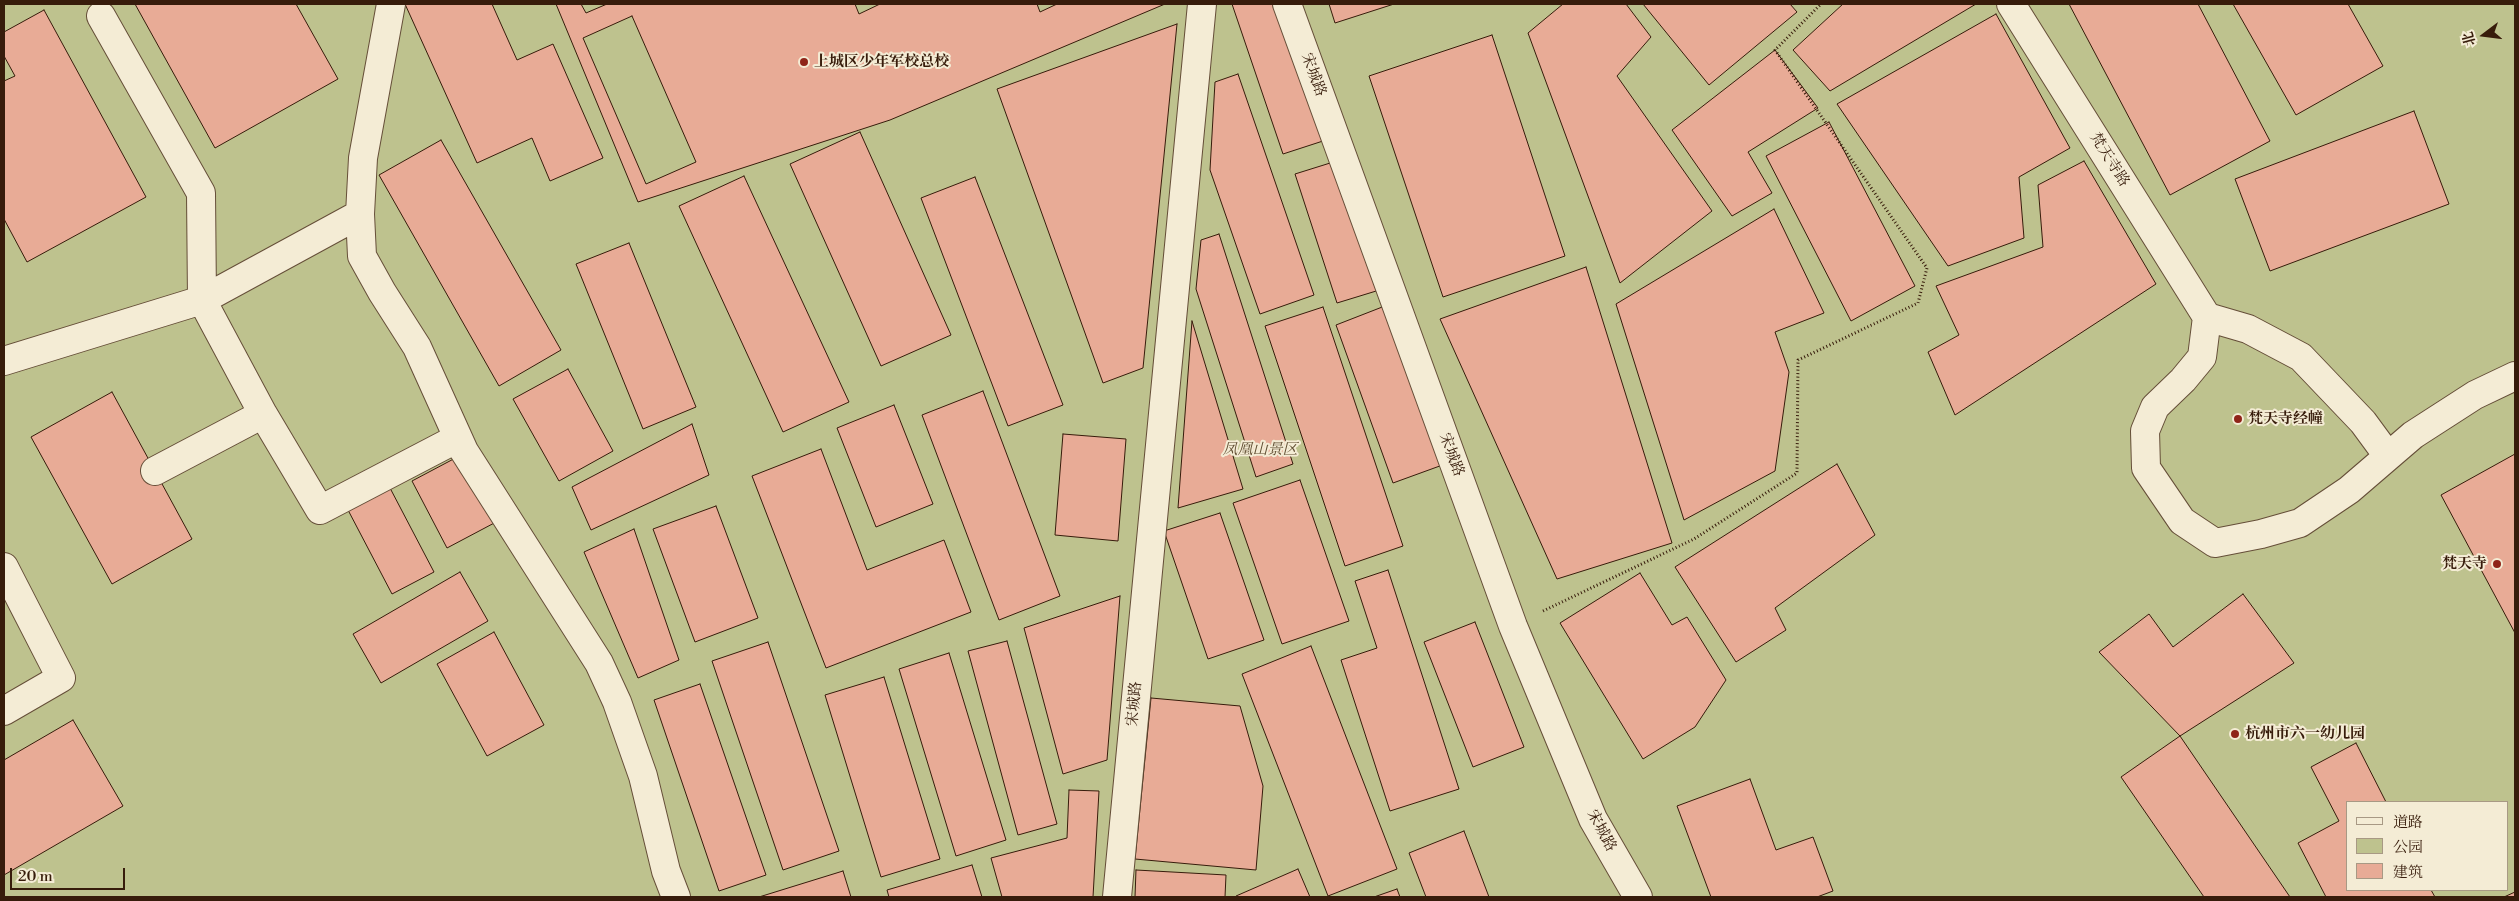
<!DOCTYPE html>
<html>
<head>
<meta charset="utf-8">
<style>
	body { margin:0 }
	#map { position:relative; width:2519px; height:901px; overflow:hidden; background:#eee2be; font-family:"Libre Bodoni","Noto Serif SC",serif }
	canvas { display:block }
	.frame { position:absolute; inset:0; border:5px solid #371c0b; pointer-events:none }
	.legend { position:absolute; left:2346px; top:801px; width:162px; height:90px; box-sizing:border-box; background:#f4ecd5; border:1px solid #a89984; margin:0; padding:6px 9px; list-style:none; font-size:15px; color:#371c0b }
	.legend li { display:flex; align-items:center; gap:10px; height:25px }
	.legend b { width:25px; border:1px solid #a89984 }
	.north { position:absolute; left:2459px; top:10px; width:50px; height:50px; -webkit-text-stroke:4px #f4ecd5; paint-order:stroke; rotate:255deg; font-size:14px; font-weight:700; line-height:20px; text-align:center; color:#371c0b }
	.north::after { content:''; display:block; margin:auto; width:18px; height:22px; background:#371c0b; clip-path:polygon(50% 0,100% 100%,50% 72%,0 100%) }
	.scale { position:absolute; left:10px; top:868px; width:115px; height:22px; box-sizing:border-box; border:2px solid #371c0b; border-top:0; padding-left:6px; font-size:15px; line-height:18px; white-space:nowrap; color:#371c0b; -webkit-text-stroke:4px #f4ecd5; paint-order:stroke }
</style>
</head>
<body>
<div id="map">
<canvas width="2519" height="901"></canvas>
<div class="frame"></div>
<ul class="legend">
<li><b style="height:6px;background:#f4ecd5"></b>道路</li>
<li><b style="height:14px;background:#bec28e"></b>公园</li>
<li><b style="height:14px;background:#e8ab96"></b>建筑</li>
</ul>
<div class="north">北</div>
<div class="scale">20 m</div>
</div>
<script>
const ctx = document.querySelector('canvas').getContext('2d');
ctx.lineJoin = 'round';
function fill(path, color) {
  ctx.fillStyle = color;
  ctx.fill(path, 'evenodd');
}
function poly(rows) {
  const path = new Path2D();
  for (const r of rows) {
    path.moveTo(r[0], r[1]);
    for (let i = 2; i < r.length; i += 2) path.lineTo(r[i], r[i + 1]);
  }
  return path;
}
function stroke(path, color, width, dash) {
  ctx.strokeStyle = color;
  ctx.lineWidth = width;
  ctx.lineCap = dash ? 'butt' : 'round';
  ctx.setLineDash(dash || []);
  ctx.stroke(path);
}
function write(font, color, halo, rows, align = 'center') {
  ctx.font = font + ' "Libre Bodoni","Noto Serif SC",serif';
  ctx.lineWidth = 4;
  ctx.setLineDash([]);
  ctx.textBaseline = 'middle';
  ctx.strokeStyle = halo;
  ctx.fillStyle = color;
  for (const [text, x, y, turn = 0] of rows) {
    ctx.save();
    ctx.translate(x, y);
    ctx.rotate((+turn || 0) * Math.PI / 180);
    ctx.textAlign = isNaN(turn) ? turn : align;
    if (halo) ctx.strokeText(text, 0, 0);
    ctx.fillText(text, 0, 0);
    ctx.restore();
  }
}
fill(poly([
	[4,4,2515,4,2515,897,4,897],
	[2348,802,2508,802,2508,890,2348,890]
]), '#bec28e');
const building = poly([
	[135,4,296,4,338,79,215,148,135,4],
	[405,4,492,4,517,60,553,44,603,158,550,181,532,138,477,163,405,4],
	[556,4,1165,4,890,120,638,202,556,4],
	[581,4,607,4,586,13,581,4],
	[855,4,880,4,859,14,855,4],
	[1037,4,1057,4,1040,12,1037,4],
	[1232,4,1279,4,1326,140,1283,154,1232,4],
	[1329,4,1394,4,1335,23,1329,4],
	[1563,4,1626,4,1651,37,1617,76,1712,211,1620,283,1528,33,1563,4],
	[1643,4,1790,4,1797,12,1709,85,1643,4],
	[1843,4,1976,4,1830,91,1793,50,1843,4],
	[2069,4,2198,4,2270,141,2170,195,2069,4],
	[2233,4,2348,4,2383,66,2296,115,2233,4],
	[44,10,146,197,27,262,4,219,4,81,15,76,4,56,4,32,44,10],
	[1996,14,2070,148,2019,177,2024,238,1948,266,1837,104,1996,14],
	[632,16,696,162,646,184,583,38,632,16],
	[1177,24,1143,368,1103,383,997,89,1177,24],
	[1492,35,1565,256,1443,297,1369,76,1492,35],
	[1775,50,1818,108,1748,152,1772,193,1732,216,1672,130,1775,50],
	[1238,74,1314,295,1260,314,1210,170,1215,82,1238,74],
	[2414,111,2449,204,2270,271,2235,179,2414,111],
	[1829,122,1915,286,1851,321,1766,156,1829,122],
	[860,132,951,335,881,366,790,164,860,132],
	[441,140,561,350,499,386,379,175,441,140],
	[1343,159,1386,288,1337,303,1295,174,1343,159],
	[2084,161,2156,284,1955,415,1928,352,1959,335,1936,286,2043,247,2038,185,2084,161],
	[744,176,849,402,783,432,679,206,744,176],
	[975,177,1063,405,1008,426,921,198,975,177],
	[1774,209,1824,313,1775,332,1789,372,1775,471,1684,520,1616,304,1774,209],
	[1219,234,1293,464,1256,477,1196,289,1201,240,1219,234],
	[629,243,696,407,643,429,576,264,629,243],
	[1586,267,1672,543,1557,579,1440,319,1586,267],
	[1390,304,1448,463,1393,483,1336,325,1390,304],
	[1323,307,1403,546,1345,566,1265,326,1323,307],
	[1192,321,1243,489,1178,508,1192,321],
	[568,369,613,451,559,481,513,399,568,369],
	[983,391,1060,596,999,620,922,415,983,391],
	[112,392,192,539,112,584,31,437,112,392],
	[894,405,933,504,876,527,837,428,894,405],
	[692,424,709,475,591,530,572,487,692,424],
	[1063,434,1126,439,1118,541,1055,535,1063,434],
	[821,449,867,570,944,540,971,612,826,668,752,476,821,449],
	[463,454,498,521,447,548,412,481,463,454],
	[2515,454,2515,633,2441,495,2515,454],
	[1837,464,1875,535,1775,608,1786,630,1736,662,1675,567,1837,464],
	[1300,480,1349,621,1282,644,1233,503,1300,480],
	[390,488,434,572,392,594,348,510,390,488],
	[716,506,758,618,695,642,653,529,716,506],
	[1220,513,1264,640,1208,659,1164,531,1220,513],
	[634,529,679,660,638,678,584,552,634,529],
	[1388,570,1459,789,1390,811,1341,660,1377,648,1355,581,1388,570],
	[460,572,488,621,381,683,353,634,460,572],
	[1640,573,1672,625,1687,617,1726,680,1695,727,1643,759,1560,623,1640,573],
	[2243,594,2294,663,2180,736,2099,652,2149,614,2173,647,2243,594],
	[1120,596,1107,760,1063,774,1024,628,1120,596],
	[1475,622,1524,747,1473,767,1424,642,1475,622],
	[494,632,544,725,487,756,437,664,494,632],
	[1007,641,1057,824,1018,835,968,651,1007,641],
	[768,642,839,851,783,870,712,661,768,642],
	[1311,646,1397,869,1328,896,1242,674,1311,646],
	[949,653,1006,840,956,856,899,669,949,653],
	[884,677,940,859,881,877,825,695,884,677],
	[700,684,766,875,719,891,654,700,700,684],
	[1151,698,1240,706,1263,786,1256,870,1135,859,1151,698],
	[73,720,123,806,4,875,4,760,73,720],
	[2180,736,2290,897,2204,897,2121,777,2180,736],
	[2356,743,2386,802,2348,802,2348,890,2431,890,2435,897,2326,897,2298,843,2339,821,2311,767,2356,743],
	[1750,779,1776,850,1813,837,1833,891,1817,897,1711,897,1677,806,1750,779],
	[1069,790,1099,791,1093,897,1002,897,991,858,1067,838,1069,790],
	[1464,831,1489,897,1426,897,1409,853,1464,831],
	[972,865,982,897,889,897,887,890,972,865],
	[1298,869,1310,897,1237,897,1236,896,1298,869],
	[1136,870,1226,875,1225,897,1135,897,1136,870],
	[843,871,851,897,759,897,843,871],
	[1397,889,1400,897,1374,897,1397,889],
	[2515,892,2515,897,2504,897,2515,892]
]);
fill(building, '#e8ab96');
stroke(building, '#371c0b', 1);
const minor = poly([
	[391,4,363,158,360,214,362,256,382,292,417,347,464,451,599,663,617,702,643,776,666,871,676,897],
	[1287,4,1513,626,1593,819,1638,897],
	[2011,4,2207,317],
	[2207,317,2202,357,2183,380,2155,407,2145,431,2146,468,2182,521,2215,543,2261,534,2300,523,2349,490,2413,435,2475,395,2515,376],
	[2207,317,2248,329,2301,357,2363,422,2388,456],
	[4,361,202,300,201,193,101,16],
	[263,414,202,300,360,214],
	[155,471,263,414,320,510,458,438],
	[4,567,61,678,4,711],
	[1117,897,1202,4]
]);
stroke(minor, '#654e38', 30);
stroke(poly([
	[1543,611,1694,539,1797,473,1798,360,1918,303,1927,268,1775,50,1821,4]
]), '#371c0b', 3, [1, 2.5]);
stroke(minor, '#f4ecd5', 28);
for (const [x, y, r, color] of [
	[804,62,5,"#8f2418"],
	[2238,419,5,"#8f2418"],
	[2497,564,5,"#8f2418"],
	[2235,734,5,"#8f2418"]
]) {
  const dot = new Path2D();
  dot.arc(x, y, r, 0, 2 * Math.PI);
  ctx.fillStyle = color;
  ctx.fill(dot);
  stroke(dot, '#f4ecd5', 2);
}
write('bold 15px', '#371c0b', '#f4ecd5', [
	["上城区少年军校总校",814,62],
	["梵天寺经幢",2248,419],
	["梵天寺",2487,564,"right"],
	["杭州市六一幼儿园",2245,734]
], 'left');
write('15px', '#371c0b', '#f4ecd5', [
	["宋城路",1313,75,70],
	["梵天寺路",2109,160,58],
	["宋城路",1451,455,70],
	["宋城路",1135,704,-85],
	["宋城路",1601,831,62]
]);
write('italic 15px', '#604e32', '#f4ecd5', [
	["凤凰山景区",1260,450]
]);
</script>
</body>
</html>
